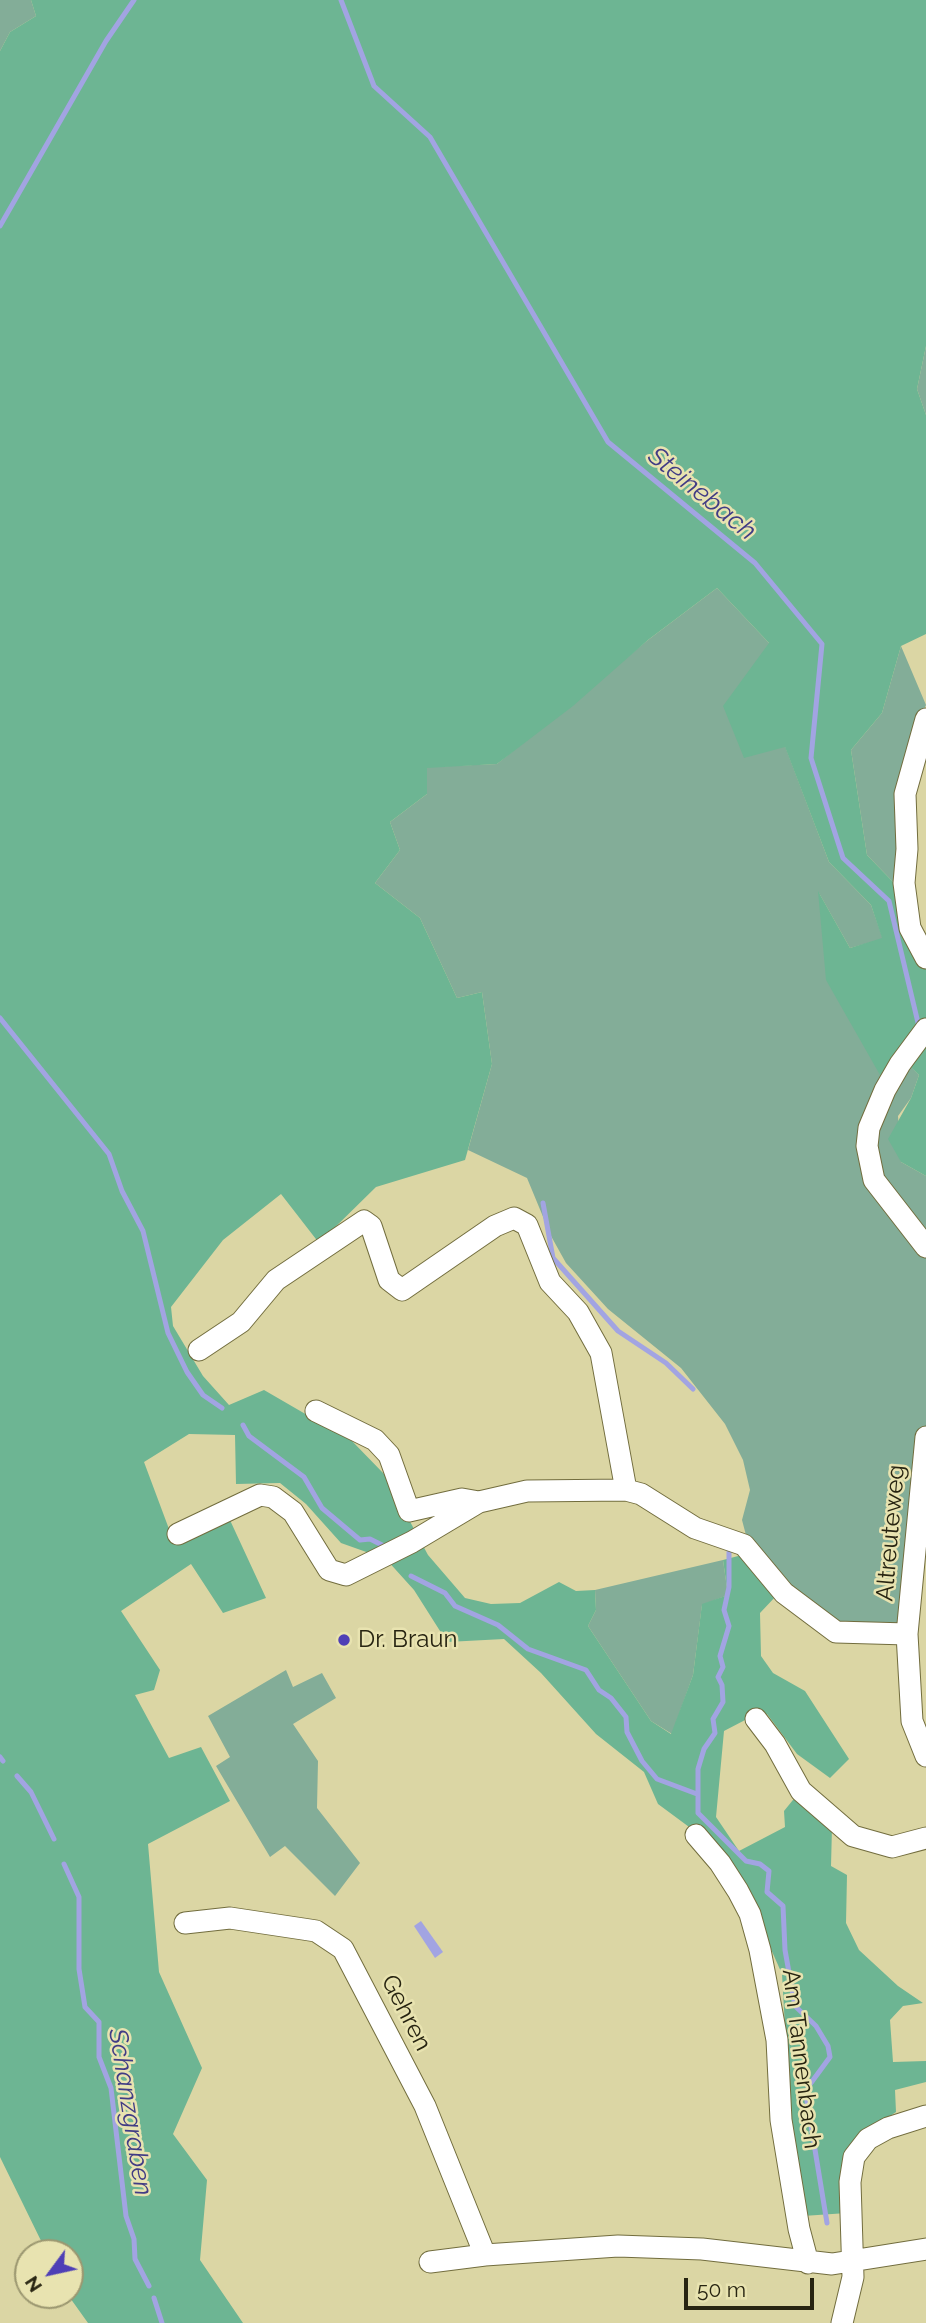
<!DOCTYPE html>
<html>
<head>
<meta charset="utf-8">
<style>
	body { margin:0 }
	#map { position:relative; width:926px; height:2323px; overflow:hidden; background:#dbd6a4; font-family:Raleway,sans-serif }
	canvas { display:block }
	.north { position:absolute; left:14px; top:2239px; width:70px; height:70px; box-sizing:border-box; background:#e8e3b0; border:2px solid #9b9770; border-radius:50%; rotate:237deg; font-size:19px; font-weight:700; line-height:28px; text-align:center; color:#272411 }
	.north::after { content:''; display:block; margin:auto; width:24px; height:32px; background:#4e3fb6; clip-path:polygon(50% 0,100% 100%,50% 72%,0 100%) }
	.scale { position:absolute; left:684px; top:2278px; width:130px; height:32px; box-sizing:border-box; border:4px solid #272411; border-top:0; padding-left:9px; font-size:21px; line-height:24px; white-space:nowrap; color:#272411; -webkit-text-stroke:5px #e8e3b0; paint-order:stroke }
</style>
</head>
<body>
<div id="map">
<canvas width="926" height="2323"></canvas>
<div class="north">N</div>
<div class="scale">50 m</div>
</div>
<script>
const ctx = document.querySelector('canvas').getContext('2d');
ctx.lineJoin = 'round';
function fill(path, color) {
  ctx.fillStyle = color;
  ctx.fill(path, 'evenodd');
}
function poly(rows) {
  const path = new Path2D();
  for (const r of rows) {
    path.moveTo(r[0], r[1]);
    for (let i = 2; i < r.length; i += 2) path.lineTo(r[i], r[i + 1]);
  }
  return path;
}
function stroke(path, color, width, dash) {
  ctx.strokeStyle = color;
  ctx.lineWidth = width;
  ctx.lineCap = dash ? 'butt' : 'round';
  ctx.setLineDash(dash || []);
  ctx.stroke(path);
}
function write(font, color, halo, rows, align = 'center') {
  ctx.font = font + ' Raleway,sans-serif';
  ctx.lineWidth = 5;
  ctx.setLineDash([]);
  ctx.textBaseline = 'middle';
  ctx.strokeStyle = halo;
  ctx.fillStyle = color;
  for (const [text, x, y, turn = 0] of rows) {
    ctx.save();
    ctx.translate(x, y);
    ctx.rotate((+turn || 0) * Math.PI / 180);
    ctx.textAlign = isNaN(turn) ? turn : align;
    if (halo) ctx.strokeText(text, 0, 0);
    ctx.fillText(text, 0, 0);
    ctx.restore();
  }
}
fill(poly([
	[0,0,31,0,36,16,10,32,0,51],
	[926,346,926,415,917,389],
	[717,588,769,643,785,746,829,862,871,905,883,939,850,948,819,893,880,1074,900,1055,919,1075,911,1098,898,1116,901,1162,926,1176,926,1447,901,1627,841,1625,785,1587,747,1539,742,1520,750,1490,743,1460,725,1424,681,1368,608,1309,566,1263,551,1236,527,1178,468,1150,492,1064,482,992,457,998,420,918,375,883,400,850,390,822,427,794,427,767,497,764,648,640],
	[901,646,926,705,913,732,897,886,867,855,851,750,882,713],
	[723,1560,728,1595,702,1605,693,1675,672,1734,651,1721,588,1626,596,1610,595,1590],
	[286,1670,293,1687,322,1673,336,1698,293,1724,318,1761,317,1808,360,1863,335,1896,285,1846,270,1857,216,1766,230,1757,208,1716]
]), '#83ad98');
fill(poly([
	[31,0,926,0,926,346,917,389,926,415,926,634,901,646,882,713,851,750,867,855,897,886,926,967,926,1176,901,1162,888,1139,911,1098,919,1075,900,1056,880,1075,826,980,818,891,850,948,882,938,871,905,829,862,785,747,744,758,723,706,769,643,717,588,648,640,573,706,497,764,427,768,427,794,390,822,400,850,375,883,420,918,457,998,482,992,492,1064,465,1160,376,1187,319,1243,281,1194,223,1240,171,1307,173,1326,203,1376,229,1405,264,1390,352,1441,385,1475,428,1555,465,1598,491,1604,520,1603,559,1582,576,1591,595,1590,596,1610,588,1626,651,1721,671,1734,693,1675,702,1604,728,1595,723,1560,742,1555,777,1595,760,1613,761,1656,773,1673,805,1691,849,1759,830,1778,797,1754,767,1714,747,1719,724,1731,716,1817,739,1851,785,1827,784,1811,797,1795,832,1827,831,1866,847,1875,846,1923,859,1950,898,1986,923,2003,903,2006,890,2020,893,2062,926,2061,926,2082,895,2090,896,2112,880,2123,853,2158,847,2213,803,2216,792,2152,782,1974,751,1904,704,1838,658,1804,644,1772,596,1734,541,1673,504,1639,447,1642,414,1590,386,1559,341,1543,306,1504,280,1483,236,1484,235,1435,189,1434,144,1462,169,1529,229,1518,266,1598,223,1613,191,1564,121,1611,160,1670,154,1690,135,1695,169,1758,201,1747,230,1801,148,1844,159,1972,202,2068,173,2134,207,2180,200,2260,243,2323,88,2323,68,2295,70,2253,47,2253,0,2157,0,51,10,32,36,16]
]), '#6db593');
fill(poly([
	[421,1921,443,1952,435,1958,414,1926]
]), '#a2a4e2');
stroke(poly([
	[341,0,374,86,430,137,608,442,755,563,822,644,811,758,843,858,889,901,919,1027],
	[0,226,106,41,134,0],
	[0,1018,109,1154,122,1191,143,1231,168,1333,187,1372,203,1395,222,1408],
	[543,1203,553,1258,618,1331,666,1363,693,1389],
	[243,1425,249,1436,304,1477,322,1508,360,1540,370,1539,386,1547],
	[729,1552,729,1587,724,1610,729,1626,720,1656,723,1667,718,1677,722,1685,723,1702,713,1719,715,1733,704,1749,698,1769,698,1813,746,1861,760,1864,769,1871,767,1892,783,1906,785,1950,795,2006,816,2026,828,2046,830,2057,808,2087,807,2101,827,2223],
	[411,1576,445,1593,455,1606,498,1625,528,1649,586,1670,599,1690,611,1698,626,1717,627,1732,642,1761,657,1779,697,1794],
	[0,1757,3,1761],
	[17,1776,31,1792,54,1839],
	[64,1864,79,1897,79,1969,85,2007,99,2022,99,2057,111,2088,126,2216,134,2239,135,2259,149,2286],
	[154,2298,162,2323]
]), '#a2a4e2', 5);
const street = poly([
	[926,719,905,794,907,849,904,883,910,928,926,958],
	[926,1029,900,1064,885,1090,869,1128,867,1146,874,1180,926,1247],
	[199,1350,241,1322,276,1280,364,1221,371,1226,389,1280,402,1290,495,1226,514,1218,527,1225,550,1282,578,1312,601,1353,626,1490],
	[316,1411,375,1440,389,1455,409,1511,462,1499,479,1502],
	[926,1437,907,1634,912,1721,926,1756],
	[178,1534,260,1495,273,1497,293,1512,329,1570,346,1575,412,1542,479,1502,527,1491,626,1490,641,1494,695,1528,744,1545,784,1593,836,1632,907,1634],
	[756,1719,775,1744,801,1791,853,1836,892,1847,926,1838],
	[696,1835,720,1863,738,1891,750,1914,760,1950,777,2040,781,2120,799,2229,808,2263],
	[185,1923,230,1918,303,1929,316,1931,343,1949,425,2106,485,2255],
	[430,2262,485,2255,618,2246,702,2249,832,2264,926,2249],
	[842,2323,853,2277,850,2182,854,2157,868,2139,888,2128,926,2116]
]);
stroke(street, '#726d3e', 23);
stroke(street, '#fff', 21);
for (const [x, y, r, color] of [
	[344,1640,7,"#4e3fb6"]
]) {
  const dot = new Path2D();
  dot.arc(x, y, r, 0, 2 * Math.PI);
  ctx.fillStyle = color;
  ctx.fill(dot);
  stroke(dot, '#e8e3b0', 2.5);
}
write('24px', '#272411', '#e8e3b0', [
	["Altreuteweg",891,1533,-85],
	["Gehren",406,2013,63],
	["Am Tannenbach",801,2059,83]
]);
write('24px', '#272411', '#e8e3b0', [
	["Dr. Braun",358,1640]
], 'left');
write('italic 26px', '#413c85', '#e8e3b0', [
	["Steinebach",702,494,39],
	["Schanzgraben",130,2112,81]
]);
</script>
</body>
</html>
